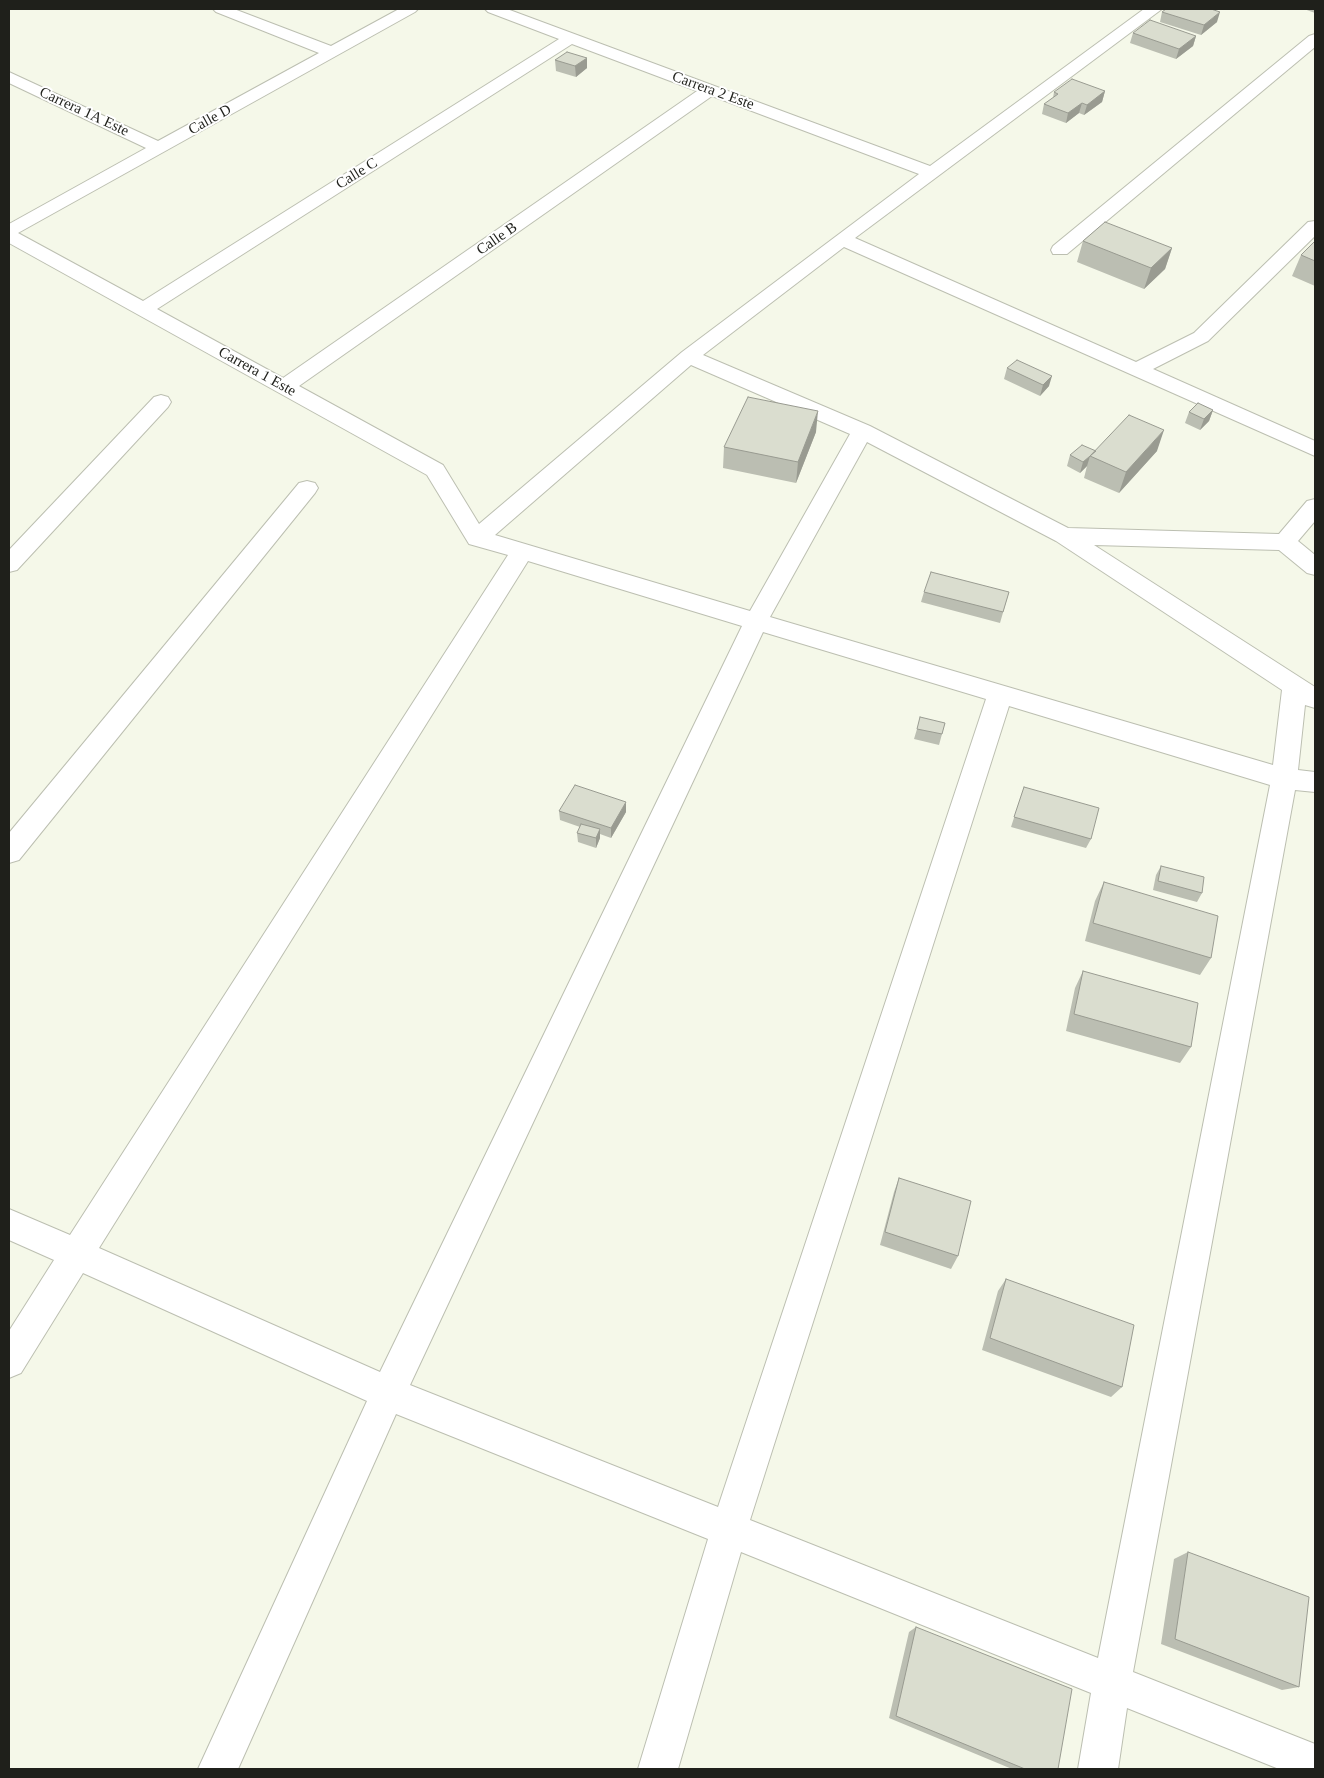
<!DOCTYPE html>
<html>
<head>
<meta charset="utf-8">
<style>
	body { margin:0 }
	#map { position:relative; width:1324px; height:1778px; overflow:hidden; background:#f5f8e9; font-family:Georgia,serif }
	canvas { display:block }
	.frame { position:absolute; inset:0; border:10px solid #1f201b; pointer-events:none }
</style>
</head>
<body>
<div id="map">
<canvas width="1324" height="1778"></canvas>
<div class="frame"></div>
</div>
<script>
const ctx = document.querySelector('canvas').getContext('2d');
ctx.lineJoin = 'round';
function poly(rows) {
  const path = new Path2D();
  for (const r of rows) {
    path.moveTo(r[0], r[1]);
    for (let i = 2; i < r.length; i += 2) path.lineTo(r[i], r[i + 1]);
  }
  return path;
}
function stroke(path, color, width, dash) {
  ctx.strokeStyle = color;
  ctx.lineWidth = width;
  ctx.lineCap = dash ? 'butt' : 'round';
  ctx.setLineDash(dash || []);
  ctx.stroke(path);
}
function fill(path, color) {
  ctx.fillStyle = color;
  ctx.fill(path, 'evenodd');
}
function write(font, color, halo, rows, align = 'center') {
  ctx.font = font + ' Georgia,serif';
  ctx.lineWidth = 4;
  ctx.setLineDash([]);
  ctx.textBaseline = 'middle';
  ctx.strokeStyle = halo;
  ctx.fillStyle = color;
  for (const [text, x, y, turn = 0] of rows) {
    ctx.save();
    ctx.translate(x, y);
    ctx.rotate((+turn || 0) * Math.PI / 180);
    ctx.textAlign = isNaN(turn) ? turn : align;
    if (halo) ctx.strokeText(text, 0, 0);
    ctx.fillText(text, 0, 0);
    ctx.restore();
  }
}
const minor = poly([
	[213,9,234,9,331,46,399,9,418,9,415,12,18,233,143,301,559,39,488,12,485,9,507,9,930,166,1144,9,1162,9,855,238,1136,362,1194,333,1308,222,1315,221,1315,236,1208,341,1153,369,1315,441,1315,456,844,247,703,355,870,426,1068,528,1279,534,1307,501,1315,499,1315,521,1298,541,1315,555,1315,575,1307,573,1279,550,1094,545,1315,687,1315,708,1305,705,1298,770,1315,772,1315,792,1295,790,1133,1672,1315,1744,1315,1769,1279,1769,1127,1708,1118,1769,1078,1769,1091,1693,741,1552,678,1769,638,1769,708,1539,396,1414,238,1769,198,1769,367,1401,83,1273,21,1373,9,1378,9,1331,54,1260,9,1240,9,1209,70,1235,508,555,469,544,427,475,9,243,9,224,146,148,9,83,9,72,158,141,319,53,216,12,213,9],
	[572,44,697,91,283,378,157,309,572,44],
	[712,96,919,174,682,352,479,524,443,465,299,386,712,96],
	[691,365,850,434,750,611,495,535,691,365],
	[867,442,1056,541,1282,690,1273,765,770,617,867,442],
	[528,561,742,626,380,1372,99,1248,528,561],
	[763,632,986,699,718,1507,410,1385,763,632],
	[1009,706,1270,785,1098,1658,750,1520,1009,706],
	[1315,34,1315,47,1067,254,1053,254,1051,250,1053,246,1309,36,1315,34],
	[161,395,168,397,171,402,168,407,17,570,9,572,9,550,154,397,161,395],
	[307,481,315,483,318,488,315,493,19,860,9,863,9,833,299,483,307,481]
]);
stroke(minor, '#bcbfb1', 2);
fill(minor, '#fff');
fill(poly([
	[1304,9,1315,9,1315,13],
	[1162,12,1217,22,1201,35,1160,22],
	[1133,33,1196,36,1193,46,1176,59,1130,43],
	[587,58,587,68,576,77,556,71,555,60],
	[1105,91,1102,102,1084,115,1079,113,1066,123,1042,114,1044,104,1053,98,1054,92],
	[1083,241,1172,248,1165,269,1144,289,1077,262],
	[1315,241,1315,286,1292,276,1301,255],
	[1007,368,1049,386,1040,396,1004,379],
	[1213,410,1209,421,1200,430,1185,423,1189,412],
	[816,432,796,483,723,468,724,447],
	[1095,451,1157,451,1119,493,1084,478,1087,466,1080,473,1067,466,1070,455],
	[924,592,1009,592,1000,623,921,602],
	[945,723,939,745,914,739,917,729],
	[1024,787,1091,839,1086,848,1011,827],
	[559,811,626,812,611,838,600,834,600,838,596,848,578,842,577,833,580,827,560,820],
	[1161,866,1202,893,1197,902,1153,890,1156,875],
	[1104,882,1211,958,1200,975,1085,941,1095,901],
	[1083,971,1191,1047,1180,1063,1066,1031,1075,988],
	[899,1178,958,1256,951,1269,880,1245,894,1192],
	[1006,1279,1122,1387,1111,1397,982,1350,998,1291],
	[1188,1552,1299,1687,1282,1690,1161,1644,1174,1559],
	[916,1627,1058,1769,1012,1769,889,1718,909,1632]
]), '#bbbeb2');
fill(poly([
	[1220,12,1217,22,1201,35,1204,25],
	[1196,36,1193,46,1176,59,1179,49],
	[587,58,587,68,576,77,575,66],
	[1105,91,1102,102,1084,115,1087,105],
	[1082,103,1079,113,1066,123,1068,113],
	[1172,248,1165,269,1144,289,1151,268],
	[1052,376,1049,386,1040,396,1043,385],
	[1213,410,1209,421,1200,430,1204,419],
	[818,411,816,432,796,483,798,462],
	[1164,430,1157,451,1119,493,1126,472],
	[1096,451,1090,456,1087,466,1080,473,1083,462],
	[626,802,626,812,611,838,611,828],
	[600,829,600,838,596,848,596,838]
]), '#999b91');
const building = poly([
	[1166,9,1211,9,1220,12,1204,25,1162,12,1166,9],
	[1150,20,1196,36,1179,49,1133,33,1150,20],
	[567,52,587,58,575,66,555,60,567,52],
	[1072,79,1105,91,1087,105,1082,103,1068,113,1044,104,1058,94,1054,92,1072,79],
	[1105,222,1172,248,1151,268,1083,241,1105,222],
	[1315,241,1315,261,1301,255,1315,241],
	[1017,360,1052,376,1043,385,1007,368,1017,360],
	[748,397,818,411,798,462,724,447,748,397],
	[1198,403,1213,410,1204,419,1189,412,1198,403],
	[1129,415,1164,430,1126,472,1090,456,1129,415],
	[1082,445,1096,451,1083,462,1070,455,1082,445],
	[931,572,1009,592,1003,612,924,592,931,572],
	[920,717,945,723,942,734,917,729,920,717],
	[575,785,626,802,611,828,559,811,575,785],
	[1024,787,1099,808,1091,839,1014,817,1024,787],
	[581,824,600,829,596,838,577,833,581,824],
	[1161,866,1204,877,1202,893,1158,881,1161,866],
	[1104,882,1218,916,1211,958,1093,923,1104,882],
	[1083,971,1198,1003,1191,1047,1074,1014,1083,971],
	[899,1178,971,1201,958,1256,885,1232,899,1178],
	[1006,1279,1134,1325,1122,1387,990,1338,1006,1279],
	[1188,1552,1309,1597,1299,1687,1175,1639,1188,1552],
	[916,1627,1072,1689,1058,1769,1025,1769,896,1716,916,1627]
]);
fill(building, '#daddcf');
stroke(building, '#999b91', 1);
write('15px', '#1f201b', '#fff', [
	["Carrera 2 Este",713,91,20],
	["Carrera 1A Este",84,112,25],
	["Calle D",210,120,-29],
	["Calle C",357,174,-32],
	["Calle B",497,239,-35],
	["Carrera 1 Este",257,372,29]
]);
</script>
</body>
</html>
